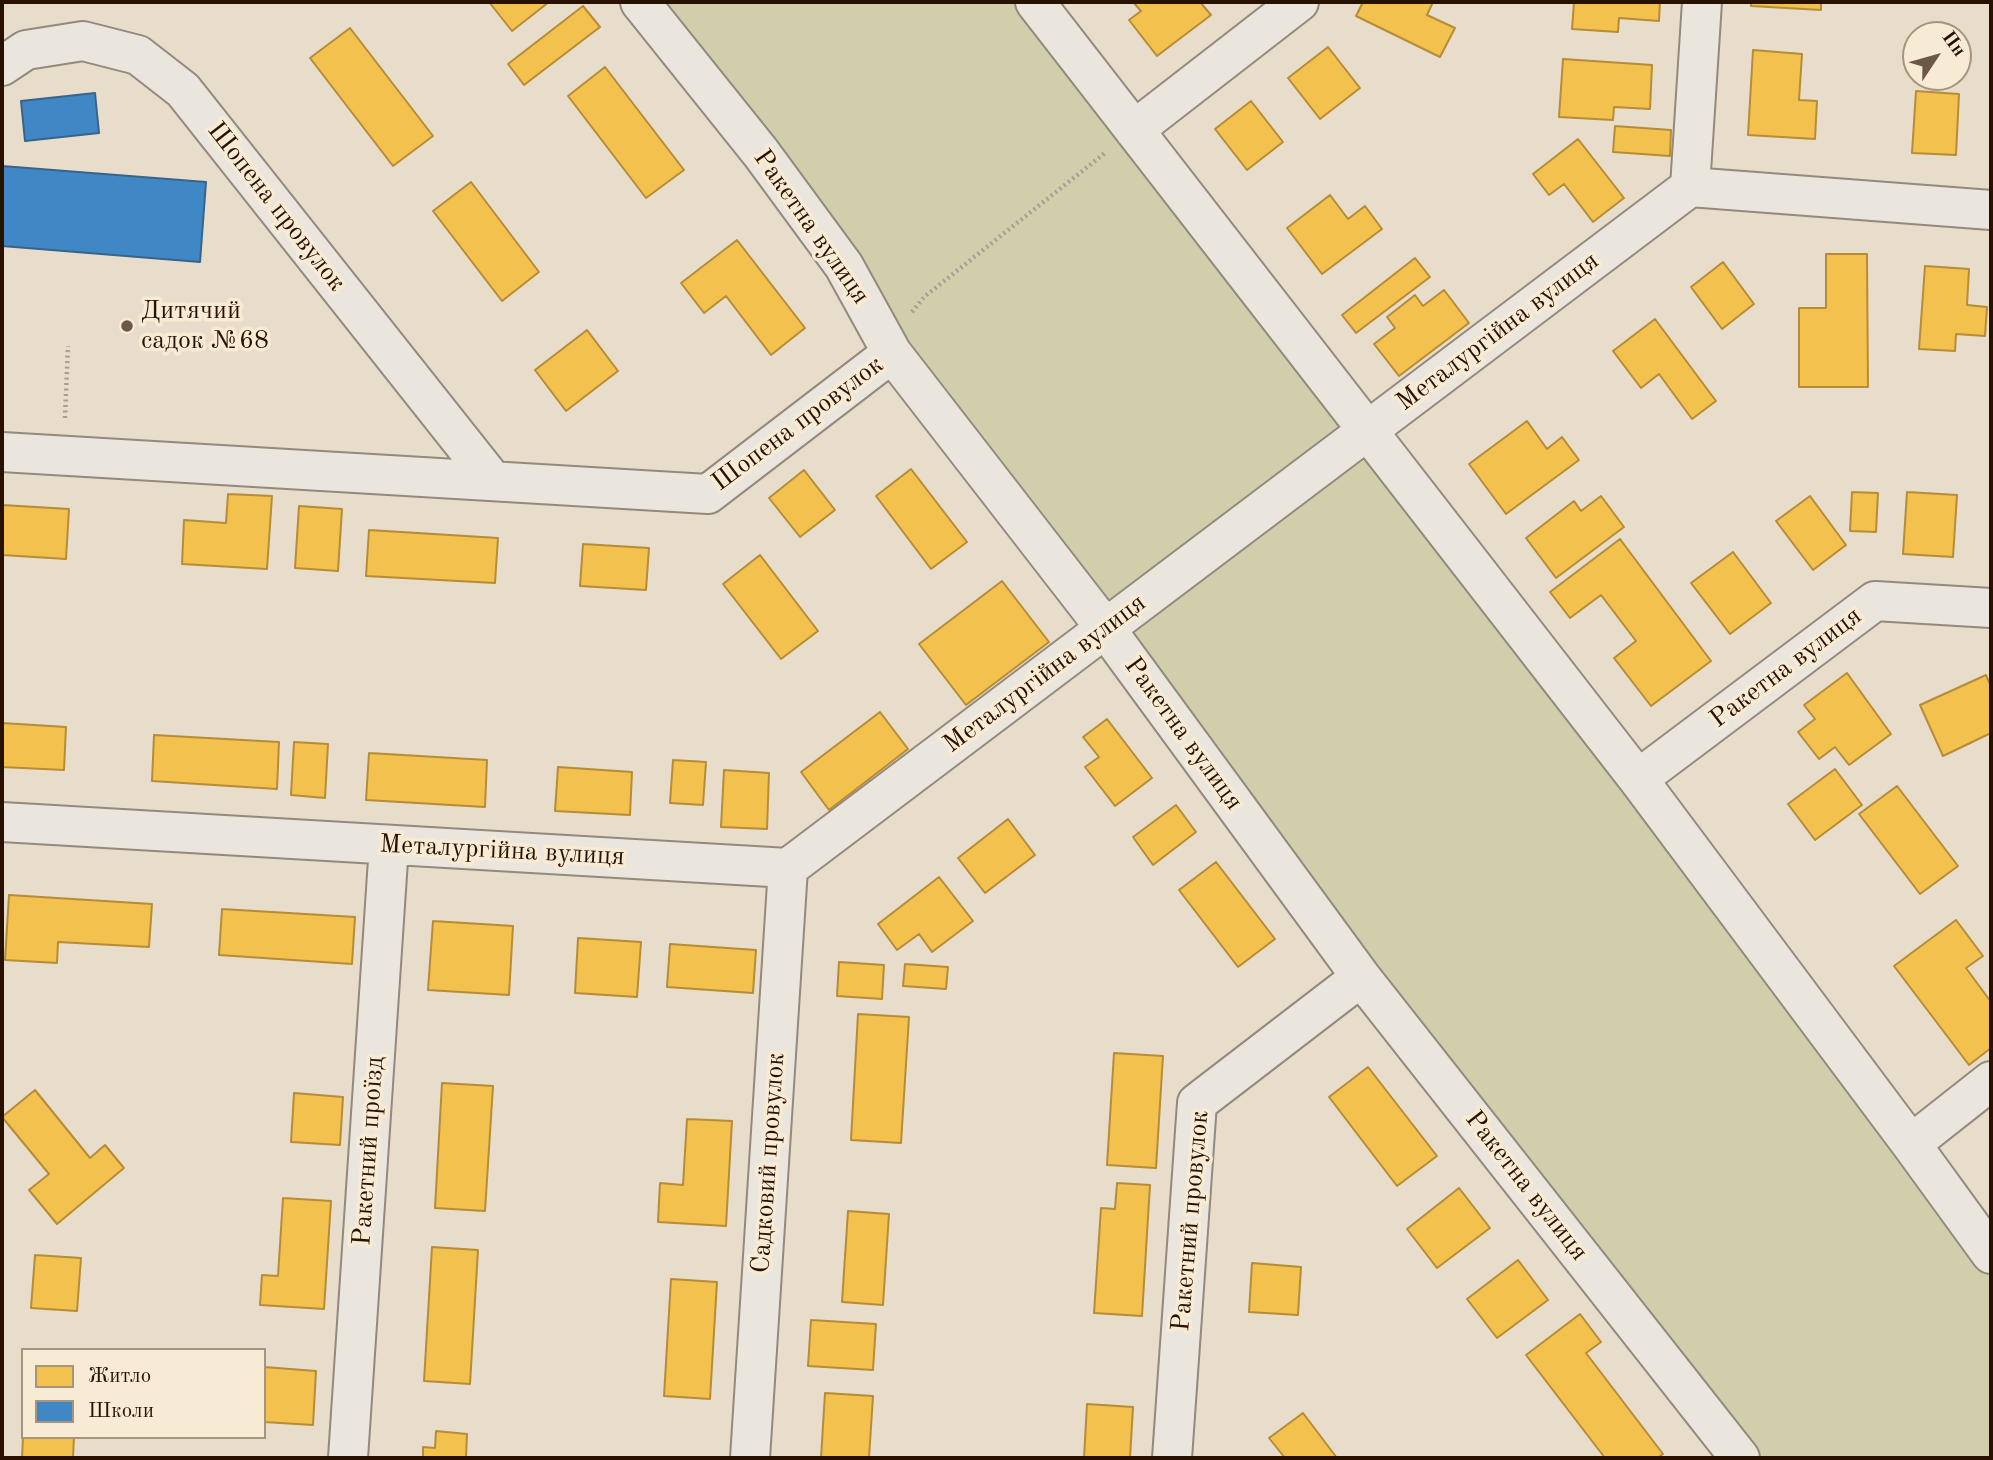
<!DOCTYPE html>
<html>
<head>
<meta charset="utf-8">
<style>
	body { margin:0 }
	#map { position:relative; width:1993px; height:1460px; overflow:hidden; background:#e8dcca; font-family:"Old Standard TT",serif }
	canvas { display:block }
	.frame { position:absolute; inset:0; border:4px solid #291100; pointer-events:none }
	.legend { position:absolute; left:21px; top:1348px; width:245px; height:91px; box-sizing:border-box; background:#f8ebd4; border:2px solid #a5947f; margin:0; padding:9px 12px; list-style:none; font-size:21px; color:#291100 }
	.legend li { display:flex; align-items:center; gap:14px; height:35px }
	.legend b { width:35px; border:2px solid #a5947f }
	.north { position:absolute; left:1902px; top:21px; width:70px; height:70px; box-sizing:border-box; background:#f8ebd4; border:2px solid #a5947f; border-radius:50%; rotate:54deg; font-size:19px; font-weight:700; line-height:28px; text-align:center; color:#291100 }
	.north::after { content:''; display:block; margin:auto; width:24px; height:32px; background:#6c5847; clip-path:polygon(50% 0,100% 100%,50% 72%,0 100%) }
</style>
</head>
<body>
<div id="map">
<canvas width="1993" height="1460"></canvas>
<div class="frame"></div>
<ul class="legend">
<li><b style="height:19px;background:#f2c14e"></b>Житло</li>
<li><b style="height:19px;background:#3f88c5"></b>Школи</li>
</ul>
<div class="north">Пн</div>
</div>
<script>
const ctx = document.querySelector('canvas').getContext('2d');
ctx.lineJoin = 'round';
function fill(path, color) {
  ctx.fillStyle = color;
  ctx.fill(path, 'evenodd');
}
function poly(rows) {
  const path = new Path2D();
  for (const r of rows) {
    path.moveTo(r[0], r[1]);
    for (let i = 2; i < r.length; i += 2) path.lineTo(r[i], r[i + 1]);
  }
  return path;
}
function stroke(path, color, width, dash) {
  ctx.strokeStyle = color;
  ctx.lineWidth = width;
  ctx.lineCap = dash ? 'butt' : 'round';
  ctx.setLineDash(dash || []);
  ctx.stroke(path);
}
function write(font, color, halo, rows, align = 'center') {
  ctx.font = font + ' "Old Standard TT",serif';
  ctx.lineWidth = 7;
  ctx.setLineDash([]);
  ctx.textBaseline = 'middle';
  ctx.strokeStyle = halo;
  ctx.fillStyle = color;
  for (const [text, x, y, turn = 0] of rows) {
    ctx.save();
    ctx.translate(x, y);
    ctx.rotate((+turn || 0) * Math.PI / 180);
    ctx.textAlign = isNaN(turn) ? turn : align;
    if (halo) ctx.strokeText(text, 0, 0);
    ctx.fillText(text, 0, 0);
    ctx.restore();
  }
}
fill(poly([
	[657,2,1013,2,1353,443,1612,771,1890,1136,1991,1278,1991,1458,1754,1458,1365,965,903,347]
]), '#d0ceab');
const homes = poly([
	[489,2,549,2,512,31,489,2],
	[1133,2,1200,2,1211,15,1157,56,1129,20,1141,11,1133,2],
	[1363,2,1433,2,1427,15,1455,28,1440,57,1356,16,1363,2],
	[1574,2,1660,2,1659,21,1619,18,1618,32,1572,29,1574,2],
	[1751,2,1821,2,1821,10,1751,6,1751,2],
	[583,6,600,27,524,85,508,64,583,6],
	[350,28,433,136,393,166,310,58,350,28],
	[1328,47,1360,88,1320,119,1288,78,1328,47],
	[1753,50,1802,54,1799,100,1817,101,1815,139,1748,135,1753,50],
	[1563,59,1652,65,1650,109,1614,107,1613,120,1559,117,1563,59],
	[605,67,684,170,646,198,568,96,605,67],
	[1916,91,1959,94,1956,155,1912,153,1916,91],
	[1251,101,1283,142,1247,170,1215,129,1251,101],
	[1615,126,1671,130,1670,156,1613,152,1615,126],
	[1578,139,1624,198,1593,222,1564,184,1549,195,1533,174,1578,139],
	[471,182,539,272,502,301,433,211,471,182],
	[1330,195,1348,219,1365,206,1382,229,1322,274,1287,228,1330,195],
	[737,240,805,328,771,355,726,296,704,313,681,283,737,240],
	[1826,254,1867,254,1868,387,1799,387,1799,308,1826,308,1826,254],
	[1415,258,1430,277,1356,333,1342,315,1415,258],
	[1723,262,1754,304,1722,329,1691,287,1723,262],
	[1925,266,1969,269,1967,305,1987,307,1985,336,1956,334,1955,351,1919,349,1925,266],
	[1444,290,1469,323,1399,376,1374,344,1395,328,1387,317,1415,295,1423,306,1444,290],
	[1655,319,1716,401,1692,419,1659,374,1641,388,1613,351,1655,319],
	[587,330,618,371,566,411,535,370,587,330],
	[1527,421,1547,449,1562,437,1579,460,1506,514,1469,464,1527,421],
	[911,469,967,542,931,569,876,496,911,469],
	[804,470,835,510,800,537,769,498,804,470],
	[1852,492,1878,493,1876,532,1850,531,1852,492],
	[1907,492,1957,495,1953,557,1903,554,1907,492],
	[228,494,272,496,267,569,182,564,184,520,226,523,228,494],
	[1601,496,1624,527,1556,578,1526,538,1574,501,1581,511,1601,496],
	[1810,496,1846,545,1813,570,1776,521,1810,496],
	[2,505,69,509,66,559,2,555,2,505],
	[299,506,342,509,338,571,295,568,299,506],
	[369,530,498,538,495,583,366,576,369,530],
	[1620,539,1711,661,1651,706,1614,658,1636,641,1601,595,1570,618,1550,592,1620,539],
	[583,544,649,548,646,590,580,586,583,544],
	[1733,552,1771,603,1730,634,1691,583,1733,552],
	[760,555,818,631,781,659,723,584,760,555],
	[1002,581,1049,642,966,705,919,644,1002,581],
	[1847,673,1891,734,1849,765,1835,747,1819,759,1798,732,1815,719,1804,705,1847,673],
	[1986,675,1991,687,1991,733,1943,756,1920,705,1986,675],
	[880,712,908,749,829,810,801,772,880,712],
	[1107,719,1152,778,1115,806,1085,767,1099,757,1083,737,1107,719],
	[2,723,66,727,64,770,2,767,2,723],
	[154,735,279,742,277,789,152,781,154,735],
	[294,742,328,744,325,798,291,795,294,742],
	[369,753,487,760,485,807,366,800,369,753],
	[673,760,706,762,703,805,670,803,673,760],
	[558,767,632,772,630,815,555,811,558,767],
	[1835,769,1862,805,1815,840,1788,804,1835,769],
	[724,770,769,773,767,829,721,827,724,770],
	[1897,786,1958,866,1920,894,1859,814,1897,786],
	[1176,805,1196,832,1153,865,1133,837,1176,805],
	[1008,819,1035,855,985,893,958,858,1008,819],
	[1216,862,1275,939,1238,967,1179,890,1216,862],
	[939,877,973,921,932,952,919,934,897,950,878,924,939,877],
	[9,895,152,904,149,947,58,942,57,963,5,960,9,895],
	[222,909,355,917,352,964,219,955,222,909],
	[1956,920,1983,956,1966,968,1991,1002,1991,1048,1969,1065,1894,966,1956,920],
	[433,921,513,926,509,995,428,990,433,921],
	[578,938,641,942,637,997,575,993,578,938],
	[670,944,756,950,753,993,667,987,670,944],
	[839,962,884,965,882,999,837,996,839,962],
	[905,964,948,967,946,989,903,986,905,964],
	[858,1014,909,1017,901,1143,851,1140,858,1014],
	[1114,1053,1163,1056,1156,1168,1107,1165,1114,1053],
	[1368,1067,1437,1156,1397,1186,1329,1097,1368,1067],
	[442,1083,493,1086,485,1211,435,1208,442,1083],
	[35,1090,90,1158,105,1145,124,1168,57,1224,29,1190,49,1174,2,1117,35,1090],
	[294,1093,343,1097,340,1145,291,1142,294,1093],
	[687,1119,732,1121,726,1226,658,1222,660,1183,683,1185,687,1119],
	[1117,1183,1150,1185,1142,1316,1094,1313,1101,1208,1115,1209,1117,1183],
	[1459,1188,1490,1228,1437,1268,1407,1229,1459,1188],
	[283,1198,331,1201,324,1309,260,1305,262,1275,278,1276,283,1198],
	[848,1211,889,1214,883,1305,842,1302,848,1211],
	[432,1247,478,1250,470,1384,424,1381,432,1247],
	[35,1255,81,1258,77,1311,31,1308,35,1255],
	[1518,1260,1548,1300,1497,1338,1467,1299,1518,1260],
	[1252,1263,1301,1267,1298,1315,1249,1312,1252,1263],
	[671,1279,717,1282,710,1399,664,1396,671,1279],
	[1580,1314,1601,1342,1586,1353,1663,1454,1657,1458,1605,1458,1526,1355,1580,1314],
	[811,1320,876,1324,873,1370,808,1366,811,1320],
	[264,1367,316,1371,313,1425,264,1422,264,1367],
	[825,1393,873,1396,869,1458,821,1458,825,1393],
	[1087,1404,1133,1407,1130,1458,1084,1458,1087,1404],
	[1303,1413,1337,1458,1285,1458,1269,1438,1303,1413],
	[436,1431,467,1434,466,1458,423,1458,423,1447,435,1448,436,1431],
	[23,1437,74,1437,73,1458,22,1458,23,1437]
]);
fill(homes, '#f2c14e');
stroke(homes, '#b68c37', 2);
const schools = poly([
	[95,93,99,133,25,141,21,101,95,93],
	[2,166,206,182,200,262,2,246,2,166]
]);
fill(schools, '#3f88c5');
stroke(schools, '#38648a', 2);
const minor = poly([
	[640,2,761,153,844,266,892,353,1106,629,1361,977,1740,1458],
	[1035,2,1638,779,1911,1144,1991,1254],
	[2,66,26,50,83,41,138,55,183,90,493,481],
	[1134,130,1299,2],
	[1690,187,1702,2],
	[2,452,708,494,892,353],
	[1638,779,1875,601,1991,608],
	[2,822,788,868,1690,187,1991,210],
	[1911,1144,1991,1081],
	[348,1458,389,845],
	[750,1458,788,868],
	[1172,1458,1197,1103,1361,977]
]);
stroke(minor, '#93897d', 42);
stroke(poly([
	[912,312,924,297,1105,153],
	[65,418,68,346]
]), '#a59e94', 4.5, [2, 3.5]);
stroke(minor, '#ebe6dd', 38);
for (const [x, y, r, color] of [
	[127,326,7,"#6c5847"]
]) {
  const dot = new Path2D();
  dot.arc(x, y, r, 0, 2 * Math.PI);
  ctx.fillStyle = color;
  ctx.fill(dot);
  stroke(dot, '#f8ebd4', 2.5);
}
write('26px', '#291100', '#f8ebd4', [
	["Шопена провулок",276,207,52],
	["Ракетна вулиця",811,227,55],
	["Металургійна вулиця",1498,332,-37],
	["Шопена провулок",798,424,-37],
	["Ракетна вулиця",1786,668,-37],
	["Металургійна вулиця",1045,674,-37],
	["Ракетна вулиця",1183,734,54],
	["Металургійна вулиця",502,851,3],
	["Ракетний проїзд",369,1151,-86],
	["Садковий провулок",769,1163,-86],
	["Ракетна вулиця",1526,1186,52],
	["Ракетний провулок",1191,1221,-85]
]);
write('26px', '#291100', '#f8ebd4', [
	["Дитячий",141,311],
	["садок №68",141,341]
], 'left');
</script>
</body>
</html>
